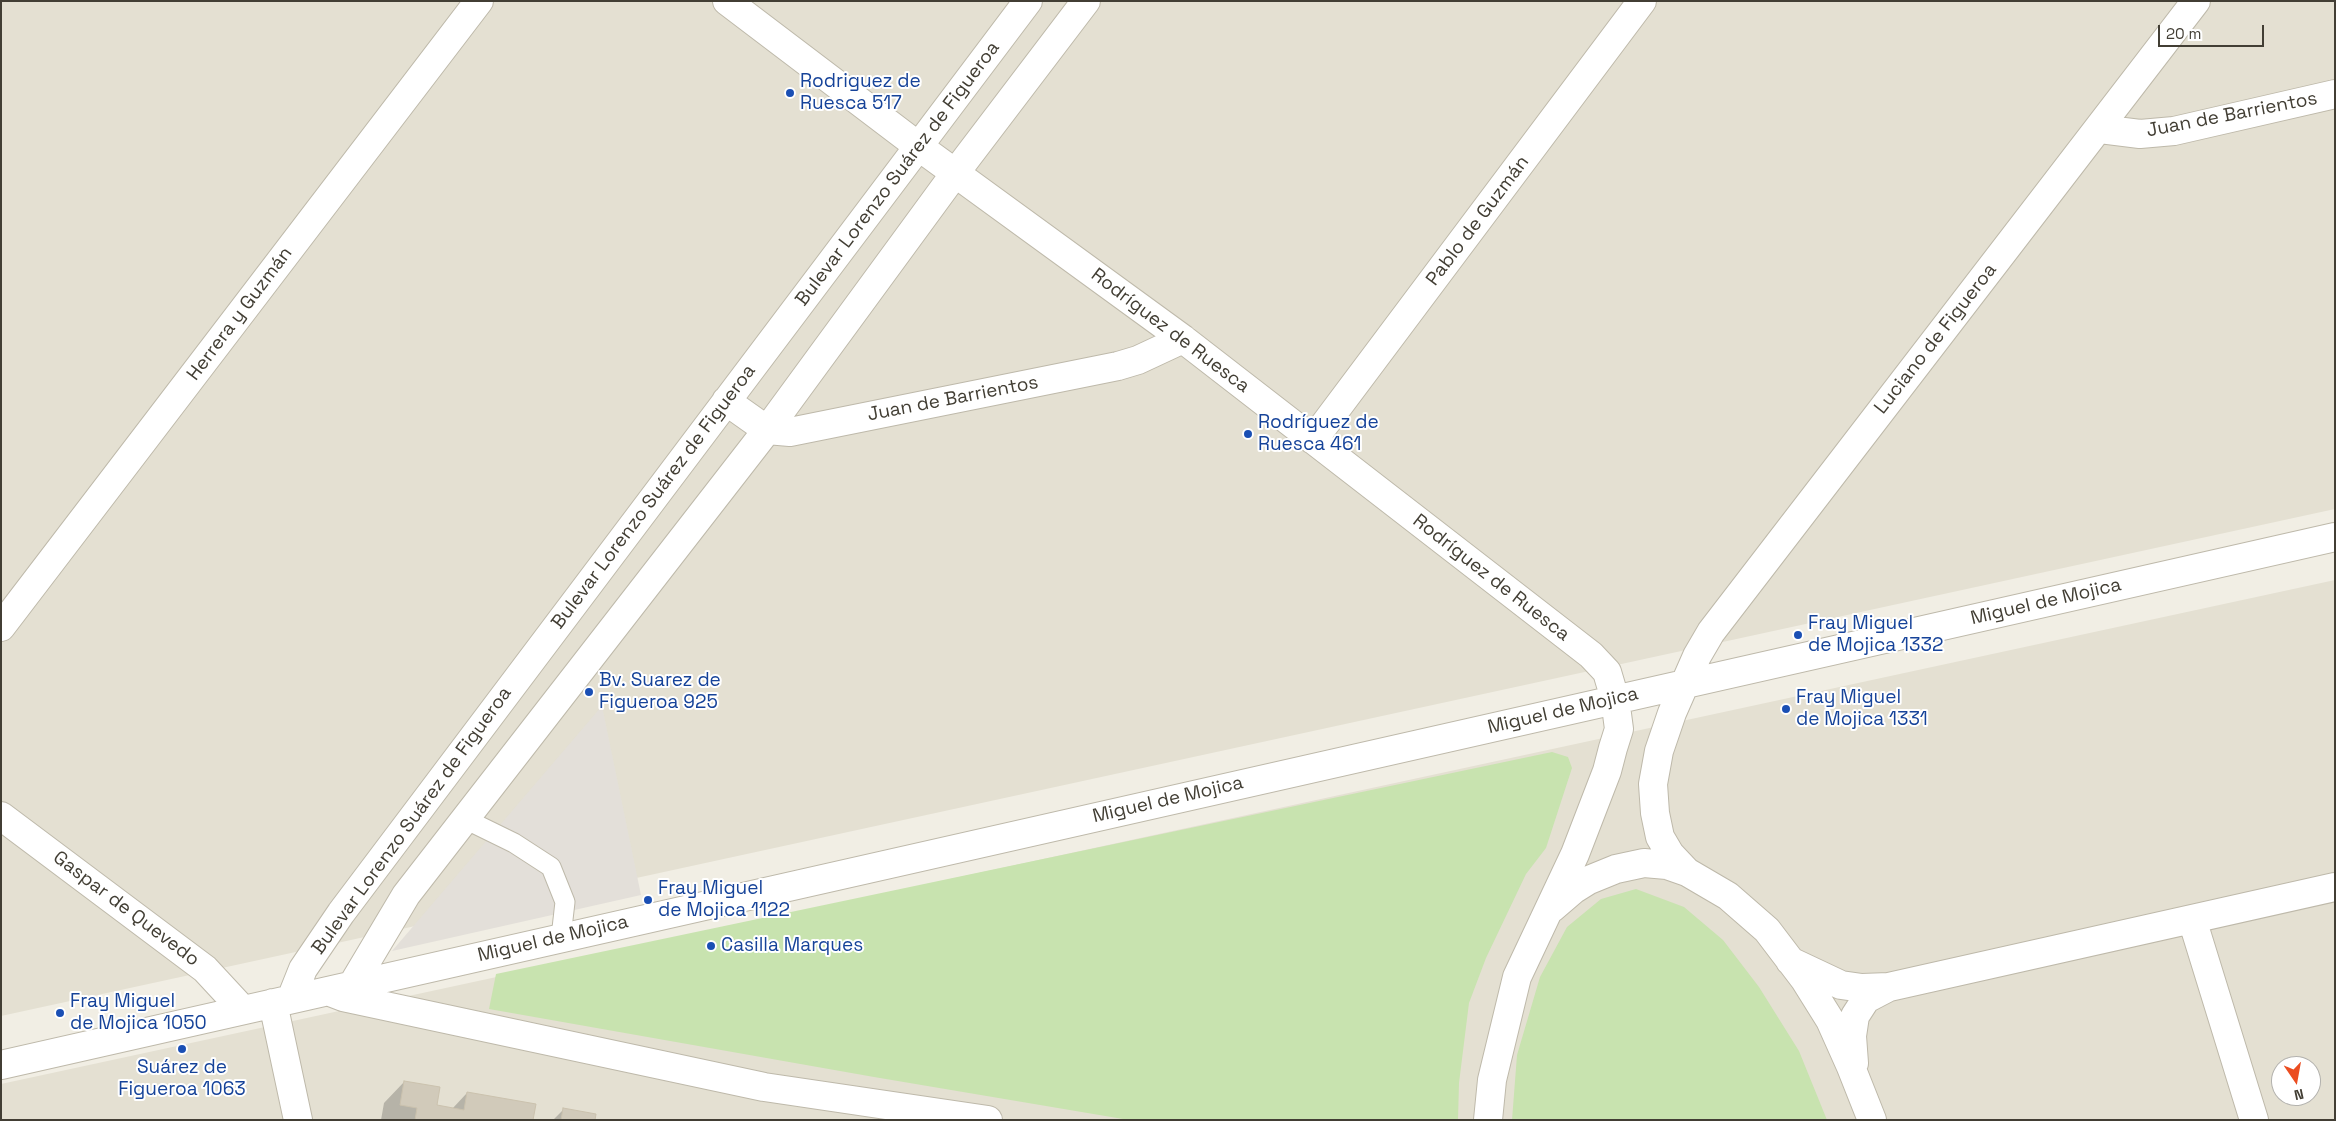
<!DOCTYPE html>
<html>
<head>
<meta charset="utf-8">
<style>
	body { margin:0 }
	#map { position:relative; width:2336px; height:1121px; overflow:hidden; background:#f1eee4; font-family:"Space Grotesk",sans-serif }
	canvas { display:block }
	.frame { position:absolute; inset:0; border:2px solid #423e34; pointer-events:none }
	.north { position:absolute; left:2271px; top:1056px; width:50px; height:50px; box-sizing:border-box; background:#fff; border:1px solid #b3b2ae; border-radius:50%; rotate:168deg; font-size:14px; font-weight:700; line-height:20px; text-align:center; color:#423e34 }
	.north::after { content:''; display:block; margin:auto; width:18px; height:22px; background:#eb4d21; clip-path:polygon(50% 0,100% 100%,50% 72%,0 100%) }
	.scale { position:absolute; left:2158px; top:25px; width:106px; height:22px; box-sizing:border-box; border:2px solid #423e34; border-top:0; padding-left:6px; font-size:15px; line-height:18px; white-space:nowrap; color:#423e34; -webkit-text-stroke:4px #fff; paint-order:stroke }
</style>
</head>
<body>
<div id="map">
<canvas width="2336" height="1121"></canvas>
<div class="frame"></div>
<div class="north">N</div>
<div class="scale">20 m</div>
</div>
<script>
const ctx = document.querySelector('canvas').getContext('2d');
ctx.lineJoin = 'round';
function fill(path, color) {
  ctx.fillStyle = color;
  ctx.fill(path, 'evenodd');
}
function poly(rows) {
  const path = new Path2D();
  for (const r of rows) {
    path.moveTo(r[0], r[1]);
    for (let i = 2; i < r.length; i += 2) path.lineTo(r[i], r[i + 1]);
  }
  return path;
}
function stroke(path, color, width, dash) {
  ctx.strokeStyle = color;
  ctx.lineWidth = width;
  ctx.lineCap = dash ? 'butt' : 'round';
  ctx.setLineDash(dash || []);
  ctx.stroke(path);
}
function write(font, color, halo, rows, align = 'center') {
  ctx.font = font + ' "Space Grotesk",sans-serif';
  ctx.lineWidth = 4;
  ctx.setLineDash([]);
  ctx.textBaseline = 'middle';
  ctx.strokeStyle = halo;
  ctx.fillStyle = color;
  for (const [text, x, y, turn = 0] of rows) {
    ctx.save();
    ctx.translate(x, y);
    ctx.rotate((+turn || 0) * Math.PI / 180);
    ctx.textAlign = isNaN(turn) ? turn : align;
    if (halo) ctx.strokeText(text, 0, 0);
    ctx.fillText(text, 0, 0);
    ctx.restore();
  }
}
fill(poly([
	[1,1,2335,1,2335,509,1,1016],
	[2335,580,2335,1120,1,1120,1,1084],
	[2281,1066,2311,1066,2311,1096,2281,1096]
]), '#e4e0d2');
fill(poly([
	[602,706,641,895,392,951]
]), '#e3dfd9');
fill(poly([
	[1552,752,1568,757,1572,768,1546,848,1526,874,1486,958,1469,1003,1459,1083,1458,1120,1129,1120,874,1077,489,1009,496,974],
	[1636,889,1684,907,1723,940,1759,987,1799,1051,1827,1120,1512,1120,1517,1055,1540,977,1567,927,1601,899]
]), '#c8e3af');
fill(poly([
	[404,1082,435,1106,452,1109,467,1093,532,1120,381,1120,384,1103],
	[563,1110,594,1120,553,1120]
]), '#0003');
const building = poly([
	[404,1081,440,1087,437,1105,464,1110,467,1092,536,1104,533,1120,415,1120,417,1108,400,1105,404,1081],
	[563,1108,596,1114,595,1120,561,1120,563,1108]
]);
fill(building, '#d1caba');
stroke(building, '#cbc2ae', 1);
const service = poly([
	[465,819,514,843,551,867,565,902,561,937]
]);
const minor = poly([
	[727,1,918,146,1183,339,1591,655,1607,672,1615,699,1619,729,1613,748,1607,771,1575,854,1517,977,1492,1080,1488,1120],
	[2100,129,2140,134,2174,131,2335,94],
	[726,401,767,430,790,432,1118,366,1138,360,1183,339],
	[1313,440,1642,1],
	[1,627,479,1],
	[1,816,205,969,243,1010],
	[1687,872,1670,854,1660,837,1655,813,1653,784,1659,751,1672,713,1697,656,1711,632,2196,1],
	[1552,908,1573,890,1589,880,1616,869,1644,863,1667,865,1687,872,1728,896,1767,930,1805,980,1830,1020,1851,1067,1872,1120],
	[2192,919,2254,1120],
	[1790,961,1841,985,1862,988,1889,987,2335,887],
	[353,984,406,895,767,430,956,172,1086,1],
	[330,992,343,997,764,1087,988,1120],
	[291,999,303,969,341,913,1028,1],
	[273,1003,298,1120],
	[1854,1063,1852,1036,1855,1016,1866,999,1889,987],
	[1,1065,2335,537]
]);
stroke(service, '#beb9aa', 21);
stroke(minor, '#beb9aa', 30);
stroke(service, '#fff', 19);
stroke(minor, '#fff', 28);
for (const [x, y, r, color] of [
	[790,93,5,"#1a4fb4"],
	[1248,434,5,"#1a4fb4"],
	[1798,635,5,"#1a4fb4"],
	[589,692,5,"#1a4fb4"],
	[1786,709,5,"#1a4fb4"],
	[648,900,5,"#1a4fb4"],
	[711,946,5,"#1a4fb4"],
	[60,1013,5,"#1a4fb4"],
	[182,1049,5,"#1a4fb4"]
]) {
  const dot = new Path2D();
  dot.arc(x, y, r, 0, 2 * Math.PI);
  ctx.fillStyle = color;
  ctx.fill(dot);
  stroke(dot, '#fff', 2);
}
write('19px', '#164399', '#fff', [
	["Rodriguez de",800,82],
	["Ruesca 517",800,104],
	["Rodríguez de",1258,423],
	["Ruesca 461",1258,445],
	["Fray Miguel",1808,624],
	["de Mojica 1332",1808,646],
	["Bv. Suarez de",599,681],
	["Figueroa 925",599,703],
	["Fray Miguel",1796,698],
	["de Mojica 1331",1796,720],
	["Fray Miguel",658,889],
	["de Mojica 1122",658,911],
	["Casilla Marques",721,946],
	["Fray Miguel",70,1002],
	["de Mojica 1050",70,1024],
	["Suárez de",182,1068,"center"],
	["Figueroa 1063",182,1090,"center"]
], 'left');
write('19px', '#423e34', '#fff', [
	["Juan de Barrientos",2232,115,-11],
	["Bulevar Lorenzo Suárez de Figueroa",898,174,-53],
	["Pablo de Guzmán",1478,221,-53],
	["Herrera y Guzmán",240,314,-53],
	["Rodríguez de Ruesca",1170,331,37],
	["Luciano de Figueroa",1936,339,-52],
	["Juan de Barrientos",953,399,-11],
	["Bulevar Lorenzo Suárez de Figueroa",654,497,-53],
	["Rodríguez de Ruesca",1491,578,38],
	["Miguel de Mojica",2046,602,-13],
	["Miguel de Mojica",1563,711,-13],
	["Miguel de Mojica",1168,800,-13],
	["Bulevar Lorenzo Suárez de Figueroa",412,821,-54],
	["Gaspar de Quevedo",126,909,37],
	["Miguel de Mojica",553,939,-13]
]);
</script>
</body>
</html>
